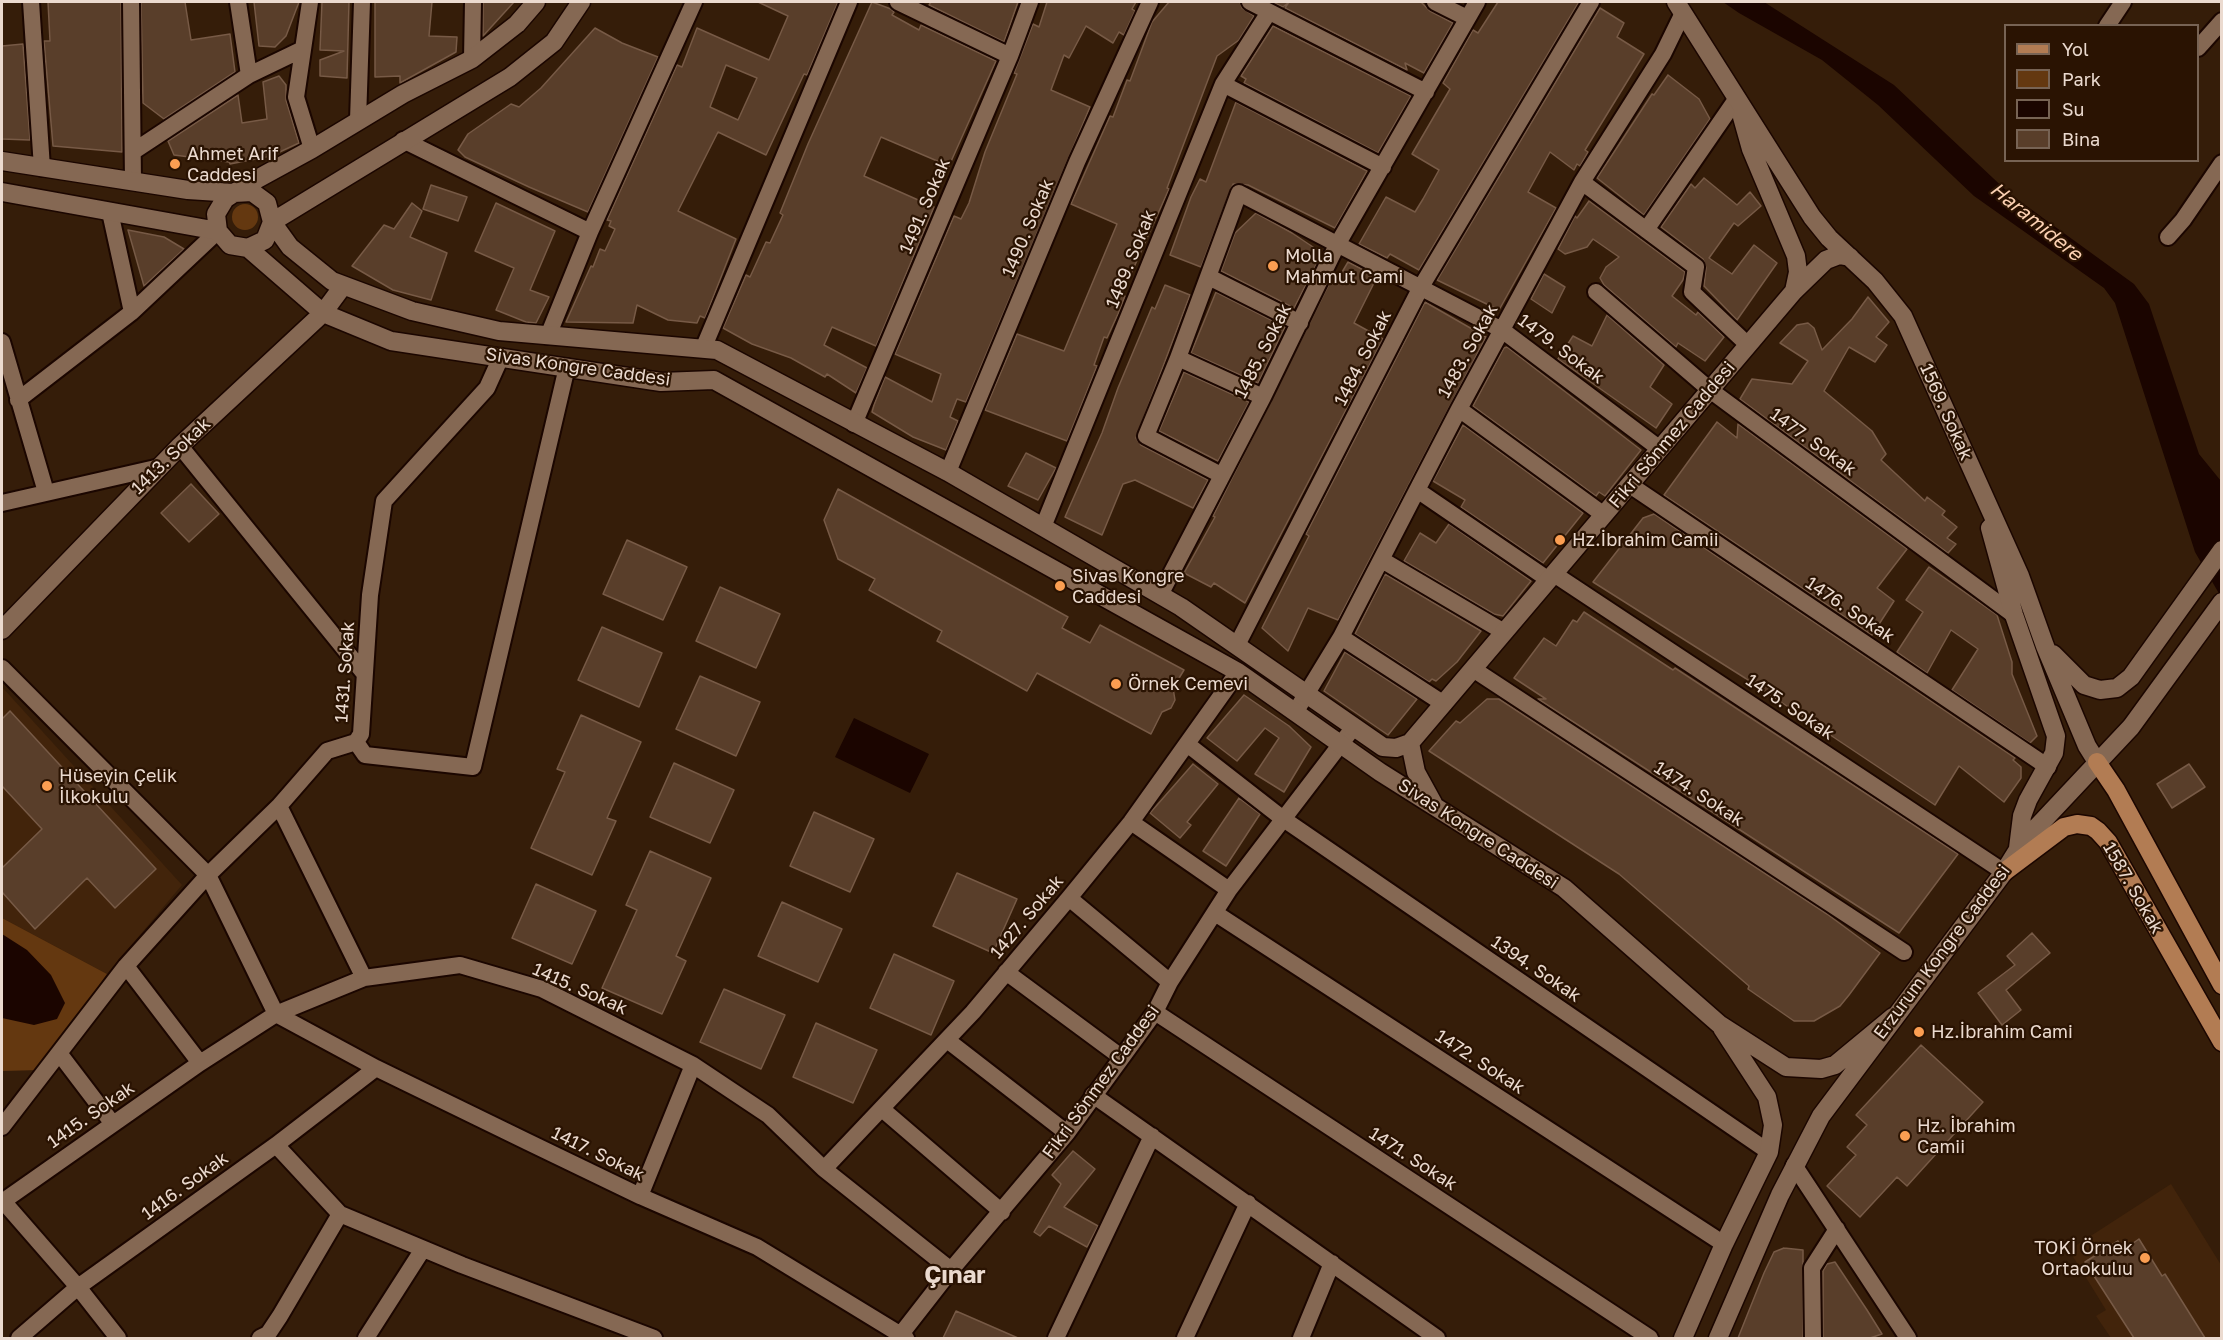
<!DOCTYPE html>
<html>
<head>
<meta charset="utf-8">
<style>
	body { margin:0 }
	#map { position:relative; width:2223px; height:1340px; overflow:hidden; background:#351d09; font-family:"Golos Text",sans-serif }
	canvas { display:block }
	.frame { position:absolute; inset:0; border:3px solid #ebdacf; pointer-events:none }
	.legend { position:absolute; left:2004px; top:24px; width:195px; height:138px; box-sizing:border-box; background:#2a1302; border:2px solid #776354; margin:0; padding:8px 10px; list-style:none; font-size:18px; color:#ebdacf }
	.legend li { display:flex; align-items:center; gap:12px; height:30px }
	.legend b { width:30px; border:2px solid #776354 }
</style>
</head>
<body>
<div id="map">
<canvas width="2223" height="1340"></canvas>
<div class="frame"></div>
<ul class="legend">
<li><b style="height:8px;background:#b27c53"></b>Yol</li>
<li><b style="height:16px;background:#643810"></b>Park</li>
<li><b style="height:16px;background:#1b0500"></b>Su</li>
<li><b style="height:16px;background:#593e2a"></b>Bina</li>
</ul>
</div>
<script>
const ctx = document.querySelector('canvas').getContext('2d');
ctx.lineJoin = 'round';
function fill(path, color) {
  ctx.fillStyle = color;
  ctx.fill(path, 'evenodd');
}
function poly(rows) {
  const path = new Path2D();
  for (const r of rows) {
    if (r.length === 3) {
      path.moveTo(r[0] + r[2], r[1]);
      path.arc(r[0], r[1], r[2], 0, 2 * Math.PI);
      continue;
    }
    path.moveTo(r[0], r[1]);
    for (let i = 2; i < r.length; i += 2) path.lineTo(r[i], r[i + 1]);
  }
  return path;
}
function stroke(path, color, width, dash) {
  ctx.strokeStyle = color;
  ctx.lineWidth = width;
  ctx.lineCap = dash ? 'butt' : 'round';
  ctx.setLineDash(dash || []);
  ctx.stroke(path);
}
function write(font, color, halo, rows, align = 'center') {
  ctx.font = font + ' "Golos Text",sans-serif';
  ctx.lineWidth = 4.5;
  ctx.setLineDash([]);
  ctx.textBaseline = 'middle';
  ctx.strokeStyle = halo;
  ctx.fillStyle = color;
  for (const [text, x, y, turn = 0] of rows) {
    ctx.save();
    ctx.translate(x, y);
    ctx.rotate((+turn || 0) * Math.PI / 180);
    ctx.textAlign = isNaN(turn) ? turn : align;
    if (halo) ctx.strokeText(text, 0, 0);
    ctx.fillText(text, 0, 0);
    ctx.restore();
  }
}
fill(poly([
	[2,687,182,885,107,974,2,918],
	[2171,1184,2221,1265,2221,1338,2111,1338,2096,1316,2106,1310,2069,1250]
]), '#42240b');
fill(poly([
	[245,217,13],
	[2,918,107,974,40,1070,2,1071]
]), '#643810');
fill(poly([
	[1723,2,1764,2,1894,85,2010,194,2134,284,2149,304,2199,454,2221,481,2221,597,2195,552,2115,303,2104,288,1974,196,1878,105,1822,60,1739,13],
	[854,718,929,754,910,793,835,757],
	[2,934,27,950,51,975,65,1003,57,1019,34,1025,2,1018]
]), '#1b0500');
const building = poly([
	[48,2,121,2,122,152,53,146,44,41,50,41,48,2],
	[141,2,185,2,191,40,230,34,235,72,164,119,143,103,141,2],
	[254,2,299,2,286,36,275,47,259,46,254,2],
	[322,2,349,2,347,78,320,76,320,60,344,51,320,50,322,2],
	[375,2,432,2,429,36,457,37,456,52,400,83,400,76,375,77,375,2],
	[483,2,514,2,483,36,483,2],
	[758,2,838,2,807,75,804,74,766,155,718,132,678,211,736,239,705,318,700,316,697,323,668,320,637,305,633,323,566,322,591,266,593,267,600,249,605,251,615,229,609,226,611,221,607,220,677,65,682,67,697,28,769,60,788,16,758,2],
	[726,65,757,78,738,120,710,107,726,65],
	[872,2,891,9,894,12,892,15,919,30,921,25,996,61,949,166,881,137,864,176,934,207,876,346,832,327,824,345,867,368,856,393,827,374,825,377,791,358,752,344,723,328,746,275,750,277,766,242,770,243,783,215,780,213,808,144,872,2],
	[931,2,1018,2,1004,42,929,5,931,2],
	[1047,2,1136,2,1132,9,1135,11,1124,35,1119,32,1113,43,1086,26,1069,58,1064,55,1051,90,1090,107,966,402,957,399,950,417,958,421,946,450,913,437,872,412,874,405,885,377,932,402,941,374,895,354,954,216,961,219,969,203,985,152,1017,74,1014,73,1033,24,1039,27,1047,2],
	[1169,2,1240,2,1242,8,1254,16,1239,40,1217,56,1167,188,1169,189,1122,294,1125,296,1118,314,1107,338,1104,337,1094,365,1097,366,1067,441,985,410,1017,334,1064,351,1117,224,1071,204,1110,116,1113,117,1127,80,1130,81,1152,22,1169,2],
	[1272,2,1421,2,1430,11,1453,23,1424,73,1405,63,1407,70,1285,8,1289,2,1283,7,1272,2],
	[1498,2,1579,2,1419,270,1390,254,1387,258,1359,244,1386,197,1415,212,1423,199,1439,170,1412,154,1450,89,1443,83,1473,30,1478,33,1498,2],
	[1600,8,1624,23,1617,37,1644,54,1585,150,1588,152,1580,166,1577,164,1574,170,1550,152,1528,192,1556,208,1499,310,1437,280,1600,8],
	[1273,26,1411,96,1378,153,1244,83,1246,79,1241,76,1273,26],
	[595,28,622,43,658,57,588,212,529,187,465,157,458,150,468,134,511,104,519,107,541,88,595,28],
	[23,44,30,140,2,139,2,46,23,44],
	[1668,75,1699,99,1710,119,1644,215,1597,178,1652,94,1654,95,1668,75],
	[279,76,286,85,286,100,299,143,271,156,230,164,229,162,174,155,168,141,238,95,242,123,267,119,263,82,279,76],
	[1236,102,1367,171,1335,228,1248,185,1233,184,1201,267,1170,255,1191,197,1200,179,1206,182,1236,102],
	[1704,178,1737,205,1750,192,1761,206,1738,226,1734,223,1709,258,1732,274,1754,245,1777,263,1737,320,1704,286,1706,268,1703,259,1661,227,1691,184,1695,188,1704,178],
	[431,185,467,197,458,221,423,209,431,185],
	[1589,201,1685,272,1683,280,1672,296,1696,315,1698,312,1724,337,1705,361,1678,343,1676,347,1604,285,1600,278,1606,267,1619,257,1593,239,1587,247,1565,254,1558,249,1575,216,1577,218,1589,201],
	[412,203,422,211,410,237,447,253,431,300,393,290,352,266,384,225,394,229,412,203],
	[496,203,555,231,530,290,549,297,536,323,526,322,496,310,514,268,475,251,496,203],
	[1256,213,1292,233,1322,253,1294,308,1221,271,1235,233,1256,213],
	[128,230,164,237,184,249,144,286,128,230],
	[1348,262,1377,277,1354,323,1383,339,1245,603,1214,583,1211,587,1184,573,1215,517,1213,516,1333,276,1338,279,1348,262],
	[1544,274,1565,287,1552,313,1531,299,1544,274],
	[1165,285,1190,295,1136,438,1141,445,1208,480,1193,508,1135,480,1123,484,1102,535,1065,517,1102,433,1118,388,1152,307,1155,309,1165,285],
	[1216,292,1285,327,1258,383,1191,353,1216,292],
	[1868,297,1889,322,1876,337,1887,345,1875,362,1849,347,1824,391,1872,431,1886,454,1881,460,1925,501,1927,497,1945,511,1942,515,1957,527,1947,538,1956,544,1948,553,1740,399,1752,379,1792,384,1808,361,1780,343,1797,325,1808,323,1814,328,1822,350,1852,319,1868,297],
	[1425,302,1486,337,1338,620,1308,608,1288,651,1262,628,1309,536,1306,534,1425,302],
	[1607,315,1664,365,1650,387,1672,404,1656,428,1558,359,1573,336,1592,346,1607,315],
	[1507,347,1641,450,1605,496,1599,492,1596,496,1473,406,1504,348,1507,347],
	[1184,372,1249,402,1218,461,1159,431,1184,372],
	[1717,422,1737,438,1738,424,1907,549,1877,588,1894,601,1872,635,1664,495,1717,422],
	[1463,425,1583,513,1543,563,1461,507,1465,500,1433,481,1463,425],
	[1026,453,1056,468,1038,500,1008,486,1026,453],
	[191,484,219,514,189,542,161,513,191,484],
	[838,489,1068,617,1062,628,1090,643,1100,625,1184,670,1173,688,1175,700,1171,708,1162,712,1151,734,1037,673,1027,691,937,641,942,631,869,590,875,579,838,559,824,520,838,489],
	[1654,514,2015,758,2013,760,2021,767,2021,778,2004,802,1959,766,1935,805,1745,678,1593,582,1643,518,1654,514],
	[1449,524,1531,581,1503,616,1494,614,1404,561,1420,533,1436,543,1449,524],
	[627,540,687,567,663,620,603,594,627,540],
	[1929,567,1997,615,2012,662,2012,674,2037,736,2030,743,1952,690,1978,649,1951,630,1927,673,1897,652,1923,612,1906,600,1929,567],
	[1385,574,1481,631,1457,662,1436,681,1432,679,1429,682,1355,634,1385,574],
	[720,587,780,614,756,668,696,641,720,587],
	[1584,612,1673,670,1675,668,1958,854,1899,933,1538,699,1546,699,1514,678,1544,638,1556,646,1573,620,1577,622,1584,612],
	[602,627,662,653,639,707,578,680,602,627],
	[1345,652,1417,699,1388,735,1324,691,1345,652],
	[700,676,760,702,736,756,676,729,700,676],
	[1244,695,1289,726,1311,747,1284,792,1255,774,1279,738,1265,728,1237,761,1207,738,1244,695],
	[1487,699,1499,699,1827,914,1880,953,1849,995,1840,1006,1814,1021,1794,1021,1748,989,1749,986,1619,874,1429,751,1456,721,1460,723,1487,699],
	[10,711,156,869,115,908,87,878,35,929,2,892,2,868,42,829,2,786,2,719,10,711],
	[581,715,641,742,607,818,616,821,592,875,531,848,565,772,557,769,581,715],
	[674,763,734,790,710,843,650,817,674,763],
	[1193,764,1218,784,1187,822,1191,825,1180,838,1150,813,1193,764],
	[2189,764,2205,787,2172,808,2157,784,2189,764],
	[1239,798,1260,814,1226,866,1203,851,1239,798],
	[814,812,874,839,850,892,790,866,814,812],
	[650,851,711,878,676,956,686,961,662,1014,602,988,637,910,626,905,650,851],
	[957,873,1017,899,993,953,933,926,957,873],
	[536,884,596,911,572,964,512,938,536,884],
	[782,902,842,929,818,982,758,956,782,902],
	[2032,933,2050,953,2006,990,2021,1010,2002,1025,1978,993,2015,965,2007,956,2032,933],
	[894,954,954,981,931,1035,870,1008,894,954],
	[724,989,785,1015,761,1069,700,1042,724,989],
	[816,1023,877,1050,853,1103,793,1077,816,1023],
	[1921,1045,1983,1102,1907,1186,1897,1177,1860,1217,1827,1186,1856,1155,1847,1147,1867,1125,1856,1115,1921,1045],
	[1073,1151,1095,1169,1064,1207,1098,1226,1087,1247,1049,1226,1040,1236,1034,1232,1061,1184,1052,1175,1073,1151],
	[2139,1239,2162,1276,2165,1274,2205,1338,2134,1338,2085,1262,2118,1241,2123,1250,2139,1239],
	[1784,1248,1803,1250,1803,1338,1738,1338,1764,1273,1774,1252,1784,1248],
	[1835,1262,1867,1310,1882,1334,1870,1338,1823,1338,1823,1271,1827,1264,1835,1262],
	[956,1311,1018,1338,943,1338,956,1311]
]);
fill(building, '#593e2a');
stroke(building, '#775a46', 1.5);
const street = poly([
	[31,2,42,168],
	[131,2,133,181],
	[238,2,249,75],
	[310,2,296,97,312,149],
	[898,2,1010,56],
	[1250,2,1426,92],
	[1435,2,1467,18],
	[2107,26,2123,2],
	[2198,48,2222,21],
	[472,59,473,2],
	[1223,84,1383,167],
	[358,120,362,2],
	[403,140,590,232],
	[134,151,249,75,303,49],
	[1582,182,1696,267,1692,292,1748,345],
	[110,212,132,312],
	[1646,230,1737,98],
	[2168,237,2183,220,2222,163],
	[1209,277,1300,323],
	[1596,292,1710,390,2014,615],
	[548,336,590,232,694,2],
	[2,342,46,492],
	[703,349,849,2],
	[1178,358,1263,397],
	[18,400,132,312,218,231],
	[1459,409,1604,515],
	[854,424,1010,56,1030,2],
	[180,446,363,672],
	[948,472,1077,162,1150,2],
	[1221,475,1146,436,1178,358,1239,193,1502,330,1660,449],
	[1630,485,2048,767],
	[1417,490,1549,580],
	[2,503,160,467],
	[1043,527,1223,84,1269,12],
	[1382,560,1504,632],
	[1554,574,2004,872],
	[1160,595,1263,397,1337,245,1477,2],
	[1341,637,1444,704],
	[1237,645,1421,287,1591,2],
	[2,668,208,875,276,1014,376,1068,528,1142,640,1196,757,1247,906,1338],
	[1473,669,1904,952],
	[1296,711,1341,637,1459,409,1582,182,1663,54,1683,13],
	[356,742,365,755,473,767,567,367],
	[1187,744,1282,818,1769,1152],
	[279,806,364,978],
	[1131,822,1229,890],
	[1069,898,1170,982],
	[1215,913,1724,1244],
	[126,966,200,1063],
	[1006,972,1121,1057],
	[1155,1012,1650,1338],
	[947,1040,1067,1133],
	[59,1053,113,1124],
	[1093,1095,1437,1338],
	[882,1109,1002,1212],
	[2,1127,126,966,208,875,279,806,327,751,356,742,361,734,370,595,384,501,487,388,501,357],
	[276,1145,340,1214,462,1265,654,1338],
	[1794,1165,1908,1338],
	[824,1169,973,1012,1069,898,1131,822,1238,672],
	[640,1196,693,1065],
	[3,1201,78,1287,118,1338],
	[2,1202,200,1063,276,1014,364,978,460,965,542,989,693,1065,768,1115,824,1169,951,1270],
	[19,1338,78,1287,276,1145,376,1068],
	[260,1338,268,1334,280,1316,340,1214],
	[366,1338,423,1249],
	[898,1338,951,1270,1067,1133,1155,1012,1170,982,1229,890,1353,728],
	[1056,1338,1152,1136],
	[1185,1338,1248,1203],
	[1301,1338,1332,1263],
	[1813,1338,1812,1268,1837,1229]
]);
const secondary = poly([
	[1676,2,1812,217,1829,238,1875,281,1903,316,2020,576,2045,646,2087,746,2097,762],
	[1742,117,1751,149,1796,256,1798,272,1794,291],
	[2,161,188,190,234,193,252,192,267,203,272,222,265,240,248,248,230,245,218,231,216,214,225,199,234,193,259,178,312,149,403,94,472,59,517,24,536,2],
	[2,192,218,231],
	[272,222,290,247,332,281,412,311,499,331,717,350,948,472,1181,607,1383,747,1396,748,1410,743],
	[272,222,510,77,554,42,581,2],
	[248,248,323,313,391,341,661,382,714,380,1238,672,1380,772,1564,888,1719,1024,1786,1067,1821,1069,1835,1065,1893,1017],
	[1990,528,2014,615,2056,736,2054,753,2028,800,2022,816,2018,848],
	[2,630,180,446,323,313,343,286],
	[2053,654,2084,685,2100,690,2117,688,2131,677,2222,550],
	[1410,743,1794,291,1826,260,1839,255,1850,257],
	[1410,743,1416,772,1433,803],
	[1683,1338,1724,1244,1769,1152,1773,1125,1767,1097,1722,1028],
	[1718,1338,1780,1195,1821,1116,2004,872,2022,843,2131,727,2222,602]
]);
const primary = poly([
	[2097,762,2116,790,2222,985],
	[2004,872,2064,827,2077,824,2091,826,2098,831,2108,842,2222,1042]
]);
stroke(street, '#1b0600', 20);
stroke(secondary, '#1b0600', 21);
stroke(primary, '#1b0600', 21);
stroke(street, '#856853', 16);
stroke(secondary, '#856853', 18);
stroke(primary, '#b27c53', 18);
for (const [x, y, r, color] of [
	[175,164,6,"#fb9e52"],
	[1273,266,6,"#fb9e52"],
	[1560,540,6,"#fb9e52"],
	[1060,586,6,"#fb9e52"],
	[1116,684,6,"#fb9e52"],
	[47,786,6,"#fb9e52"],
	[1919,1032,6,"#fb9e52"],
	[1905,1136,6,"#fb9e52"],
	[2145,1258,6,"#fb9e52"]
]) {
  const dot = new Path2D();
  dot.arc(x, y, r, 0, 2 * Math.PI);
  ctx.fillStyle = color;
  ctx.fill(dot);
  stroke(dot, '#2a1302', 2);
}
write('18px', '#ebdacf', '#2a1302', [
	["Ahmet Arif",187,154],
	["Caddesi",187,175],
	["Molla",1285,256],
	["Mahmut Cami",1285,277],
	["Hz.İbrahim Camii",1572,540],
	["Sivas Kongre",1072,576],
	["Caddesi",1072,597],
	["Örnek Cemevi",1128,684],
	["Hüseyin Çelik",59,776],
	["İlkokulu",59,797],
	["Hz.İbrahim Cami",1931,1032],
	["Hz. İbrahim",1917,1126],
	["Camii",1917,1147],
	["TOKİ Örnek",2133,1248,"right"],
	["Ortaokulıu",2133,1269,"right"]
], 'left');
write('18px', '#ebdacf', '#2a1302', [
	["1491. Sokak",925,206,-67],
	["1490. Sokak",1028,228,-67],
	["1489. Sokak",1131,259,-68],
	["1479. Sokak",1561,349,37],
	["1485. Sokak",1263,351,-63],
	["1483. Sokak",1468,351,-61],
	["1484. Sokak",1363,358,-63],
	["Sivas Kongre Caddesi",578,367,8],
	["1569. Sokak",1946,412,66],
	["Fikri Sönmez Caddesi",1672,435,-50],
	["1477. Sokak",1813,442,36],
	["1413. Sokak",171,456,-44],
	["1476. Sokak",1850,610,34],
	["1431. Sokak",345,672,-86],
	["1475. Sokak",1790,707,34],
	["1474. Sokak",1699,794,33],
	["Sivas Kongre Caddesi",1478,834,33],
	["1587. Sokak",2133,888,60],
	["1427. Sokak",1027,917,-50],
	["Erzurum Kongre Caddesi",1942,952,-53],
	["1394. Sokak",1536,969,34],
	["1415. Sokak",580,989,24],
	["1472. Sokak",1480,1062,33],
	["Fikri Sönmez Caddesi",1101,1082,-54],
	["1415. Sokak",91,1115,-35],
	["1417. Sokak",598,1154,26],
	["1471. Sokak",1413,1159,33],
	["1416. Sokak",185,1186,-36]
]);
write('italic 20px', '#fbd0b2', '#2a1302', [
	["Haramidere",2036,222,39]
]);
write('bold 24px', '#ebdacf', '#2a1302', [
	["Çınar",955,1275]
]);
</script>
</body>
</html>
